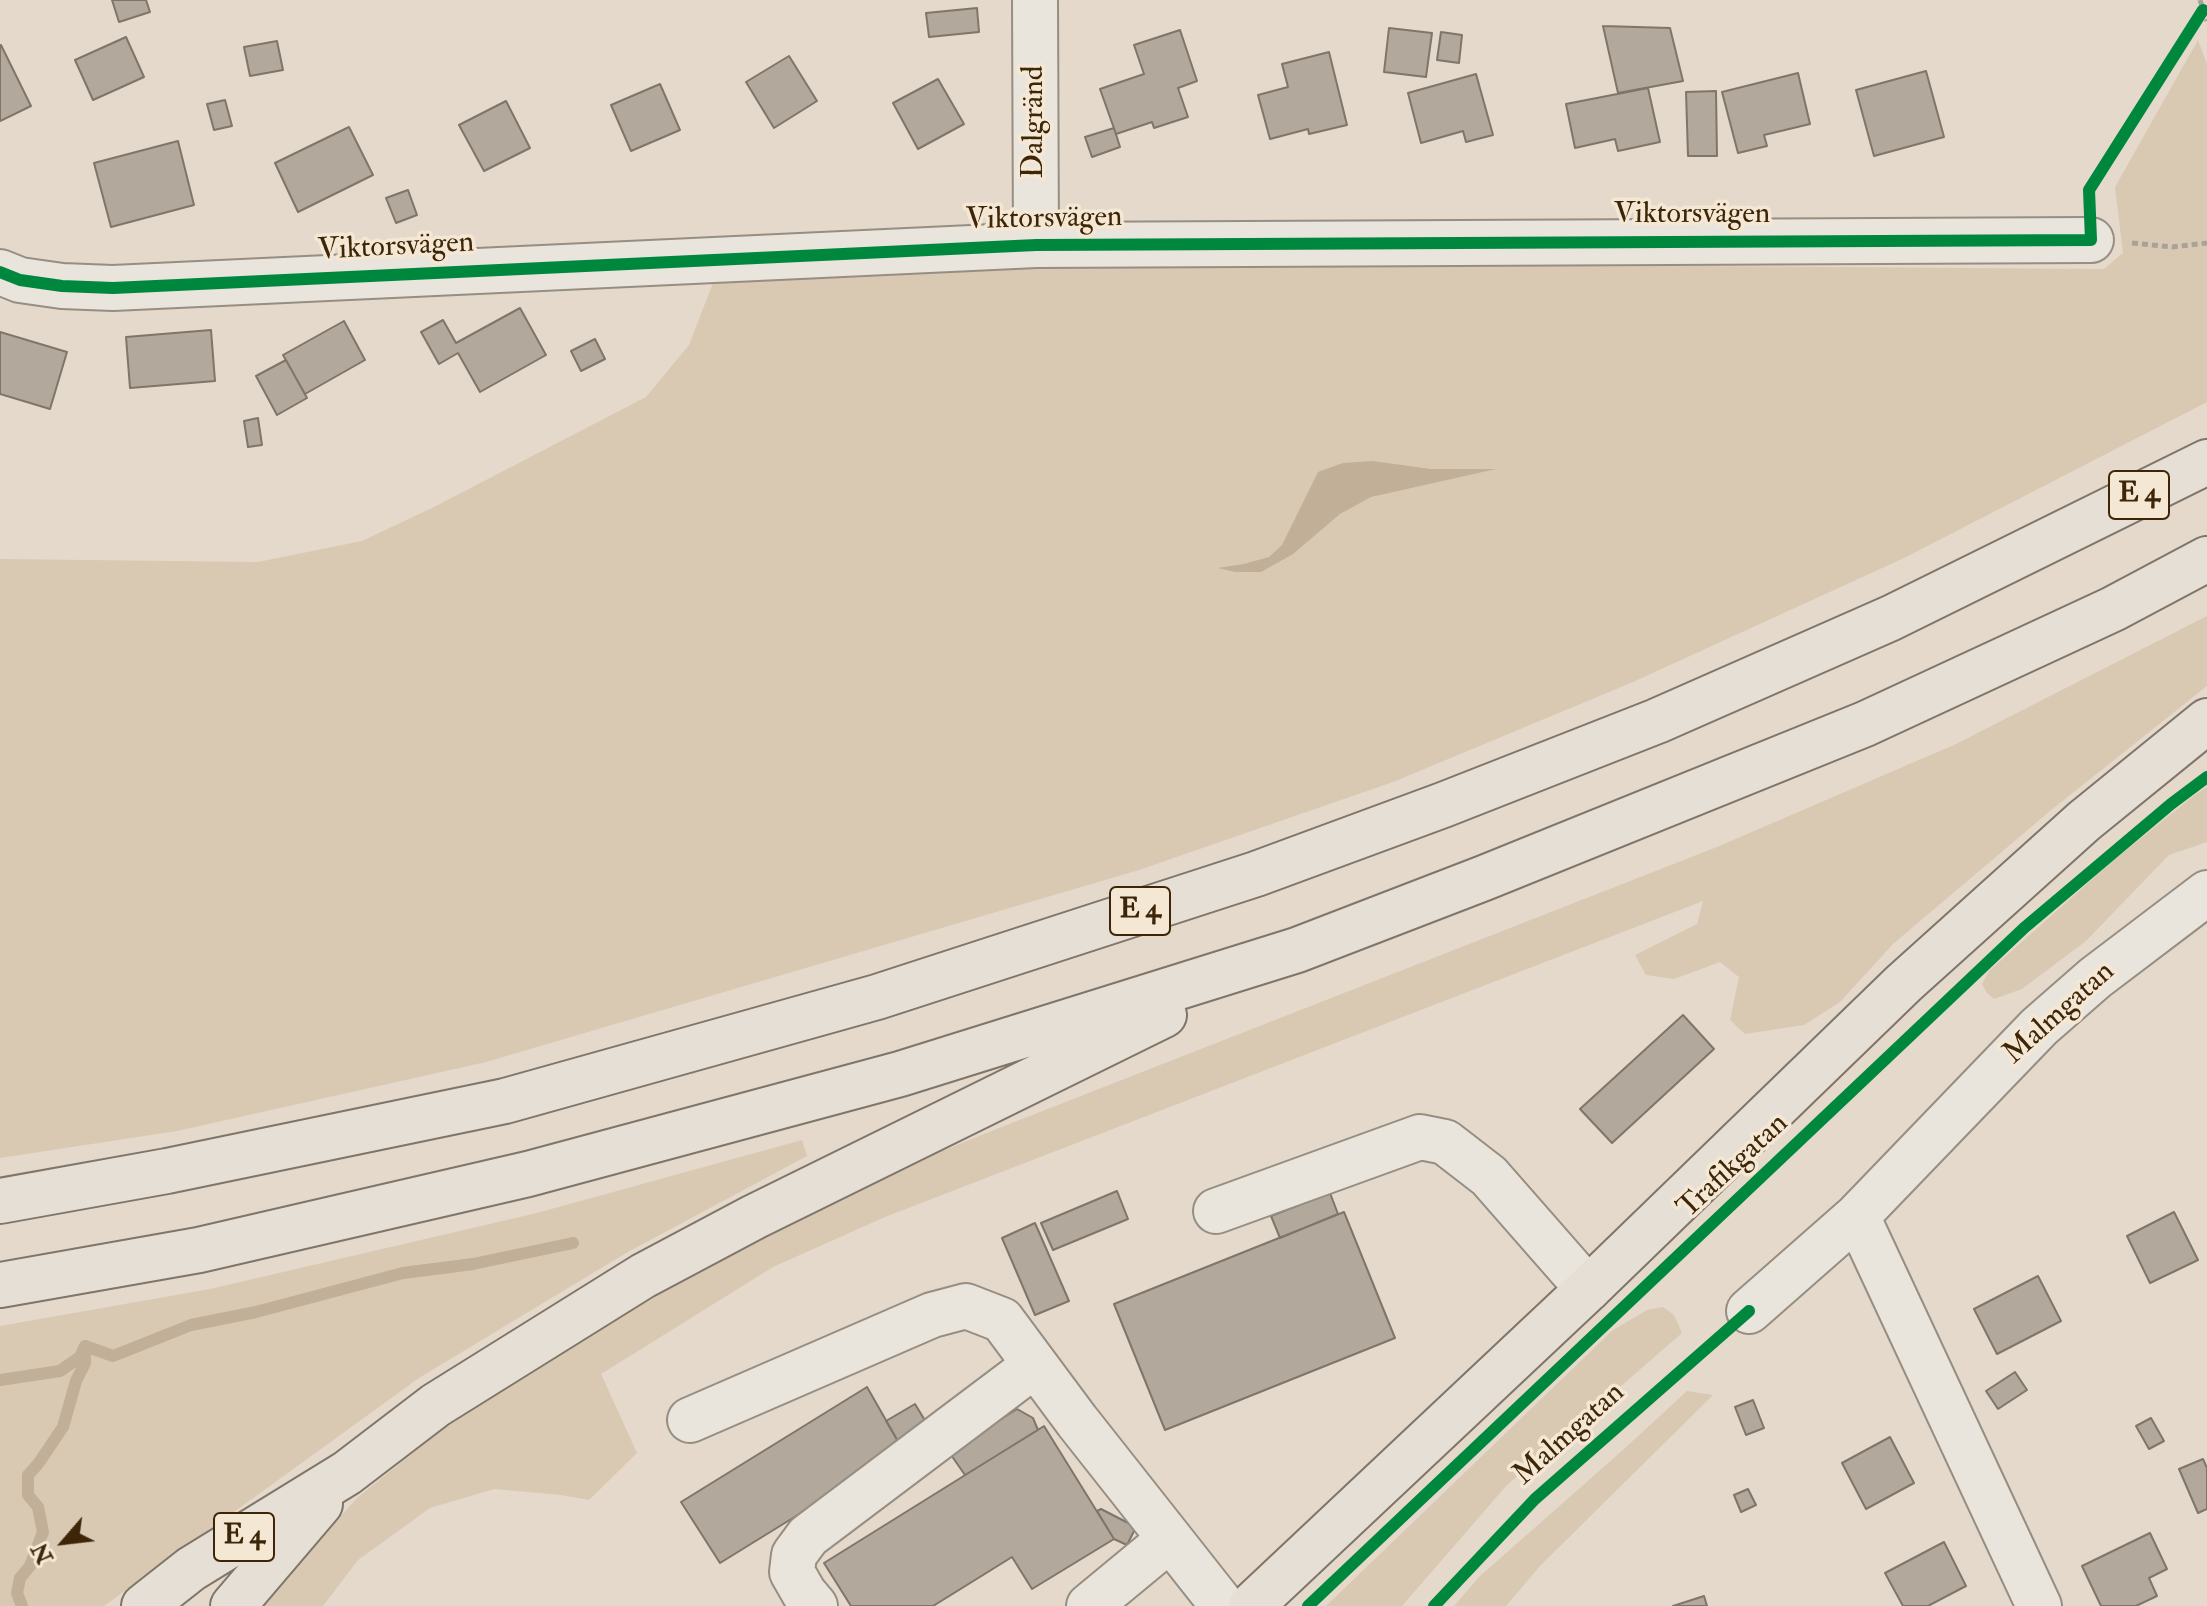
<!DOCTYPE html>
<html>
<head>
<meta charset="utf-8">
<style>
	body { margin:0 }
	#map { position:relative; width:2207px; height:1606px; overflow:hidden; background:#e4d9ca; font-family:"IM FELL Double Pica",serif }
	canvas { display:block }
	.north { position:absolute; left:24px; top:1502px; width:80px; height:80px; -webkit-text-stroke:6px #f4e8d5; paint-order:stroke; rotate:242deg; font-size:22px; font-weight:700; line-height:32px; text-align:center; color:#3d2508 }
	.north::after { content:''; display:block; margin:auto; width:28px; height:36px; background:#3d2508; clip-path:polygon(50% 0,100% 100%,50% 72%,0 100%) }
</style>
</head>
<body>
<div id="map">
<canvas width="2207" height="1606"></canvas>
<div class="north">N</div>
</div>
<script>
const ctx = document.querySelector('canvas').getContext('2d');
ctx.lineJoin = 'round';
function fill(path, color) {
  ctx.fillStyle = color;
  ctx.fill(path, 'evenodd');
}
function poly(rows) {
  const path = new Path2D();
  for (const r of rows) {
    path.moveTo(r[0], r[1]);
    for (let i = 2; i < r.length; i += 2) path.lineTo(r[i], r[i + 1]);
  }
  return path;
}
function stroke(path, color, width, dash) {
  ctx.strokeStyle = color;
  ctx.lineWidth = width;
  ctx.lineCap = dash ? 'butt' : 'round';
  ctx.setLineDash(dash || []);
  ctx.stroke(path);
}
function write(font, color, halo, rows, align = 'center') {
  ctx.font = font + ' "IM FELL Double Pica",serif';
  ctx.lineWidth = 7;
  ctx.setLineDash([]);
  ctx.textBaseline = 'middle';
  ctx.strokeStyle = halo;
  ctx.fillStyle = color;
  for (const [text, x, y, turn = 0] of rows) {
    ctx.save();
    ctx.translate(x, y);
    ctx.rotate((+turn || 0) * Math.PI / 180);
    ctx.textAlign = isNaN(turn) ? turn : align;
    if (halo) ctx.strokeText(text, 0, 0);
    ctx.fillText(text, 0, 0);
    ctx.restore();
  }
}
fill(poly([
	[2198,40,2207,64,2207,402,1904,558,1633,682,1393,782,1139,870,486,1062,177,1131,0,1158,0,559,258,562,362,541,434,507,646,397,689,345,713,283,1023,261,2104,269,2123,253,2115,187],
	[2207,616,2207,686,2050,811,1893,944,1840,1002,1804,1025,1745,1034,1730,1020,1739,977,1720,962,1674,979,1646,975,1635,955,1697,924,1703,901,885,1217,773,1267,601,1374,637,1453,589,1500,561,1495,494,1489,430,1508,358,1560,323,1606,262,1606,357,1498,445,1427,657,1294,760,1234,876,1178,994,1130,1717,847,1956,744],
	[2207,787,2207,842,2169,855,2086,941,2022,989,1994,999,1987,993,1982,984,1989,971,2114,860,2196,794],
	[802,1140,807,1156,626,1253,419,1378,104,1606,0,1606,0,1326,210,1289,537,1213],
	[1663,1307,1674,1315,1682,1333,1507,1485,1402,1606,1326,1606,1613,1330,1647,1310],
	[1687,1391,1713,1395,1540,1566,1506,1606,1454,1606,1479,1577,1624,1449]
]), '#d9c9b3');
fill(poly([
	[1372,461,1431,469,1496,469,1371,497,1340,514,1293,554,1261,572,1235,572,1218,568,1244,564,1269,557,1282,545,1318,472,1343,463]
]), '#c1af97');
stroke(poly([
	[0,1380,60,1371,80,1357,85,1346,113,1356,191,1325,256,1312,403,1273,473,1264,573,1243],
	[22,1606,17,1593,20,1578,30,1566,43,1532,38,1507,28,1495,28,1475,38,1464,63,1427,76,1381,85,1363,85,1350]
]), '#c1af97', 12);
const building = poly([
	[112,0,146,0,150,12,119,22,112,0],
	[977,8,979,32,929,37,926,13,977,8],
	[1603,26,1670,28,1683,81,1618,93,1603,26],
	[1389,28,1432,33,1426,77,1384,72,1389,28],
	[1180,30,1197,81,1178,88,1188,117,1154,128,1152,122,1116,134,1100,89,1144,74,1134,45,1180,30],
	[1441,32,1462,35,1459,63,1437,60,1441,32],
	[126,37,144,77,93,100,75,60,126,37],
	[277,41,283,70,250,76,244,47,277,41],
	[1,45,31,106,0,121,0,46,1,45],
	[1329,52,1347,125,1309,134,1308,129,1270,139,1258,95,1288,87,1282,64,1329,52],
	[789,56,817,101,774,128,746,82,789,56],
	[1926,71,1944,137,1874,156,1856,90,1926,71],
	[1798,73,1810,124,1764,135,1767,146,1738,153,1722,92,1798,73],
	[1476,74,1493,135,1466,142,1463,131,1421,143,1408,93,1476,74],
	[938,79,964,124,918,149,893,103,938,79],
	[660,84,680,130,631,151,611,105,660,84],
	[1648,88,1660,142,1618,151,1615,139,1575,148,1566,104,1648,88],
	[1716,91,1717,156,1688,156,1686,92,1716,91],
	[225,100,232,126,214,130,207,104,225,100],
	[506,101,530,148,484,171,459,125,506,101],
	[349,127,373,175,298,212,275,163,349,127],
	[1114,128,1120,147,1092,157,1085,137,1114,128],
	[178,141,194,205,111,227,94,163,178,141],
	[408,190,417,215,396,223,386,198,408,190],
	[520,308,546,355,480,392,458,353,439,364,421,332,443,320,456,343,520,308],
	[344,321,365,360,305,394,283,355,344,321],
	[211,330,215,381,130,388,126,337,211,330],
	[0,332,67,352,50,409,0,394,0,332],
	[595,339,605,359,581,371,571,351,595,339],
	[286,360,307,398,277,415,256,376,286,360],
	[258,418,262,445,248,447,244,421,258,418],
	[1683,1015,1714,1049,1612,1143,1580,1109,1683,1015],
	[1117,1191,1128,1219,1053,1250,1041,1223,1117,1191],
	[1330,1193,1338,1214,1280,1238,1271,1216,1330,1193],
	[1344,1212,1395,1338,1165,1430,1114,1304,1344,1212],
	[2174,1212,2198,1260,2150,1283,2127,1236,2174,1212],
	[1035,1223,1069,1301,1035,1315,1002,1238,1035,1223],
	[2038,1276,2061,1321,1997,1354,1974,1309,2038,1276],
	[2015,1372,2027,1390,1998,1409,1986,1391,2015,1372],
	[867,1387,903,1450,720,1563,681,1502,867,1387],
	[1753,1400,1764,1428,1746,1435,1735,1407,1753,1400],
	[915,1404,932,1432,903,1450,886,1421,915,1404],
	[1017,1409,1033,1418,1038,1430,965,1475,949,1452,1017,1409],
	[2151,1418,2164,1441,2149,1449,2136,1426,2151,1418],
	[1044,1426,1114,1539,1032,1589,1012,1557,933,1606,851,1606,824,1563,1044,1426],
	[1890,1437,1914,1483,1866,1509,1842,1463,1890,1437],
	[2203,1459,2207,1468,2207,1509,2198,1513,2179,1469,2203,1459],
	[1748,1489,1756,1505,1741,1512,1734,1495,1748,1489],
	[1101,1509,1136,1527,1127,1545,1114,1539,1097,1511,1101,1509],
	[2150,1533,2167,1569,2149,1578,2157,1596,2136,1606,2101,1606,2082,1566,2150,1533],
	[1944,1542,1966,1586,1928,1606,1903,1606,1885,1573,1944,1542],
	[1704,1596,1707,1606,1673,1606,1704,1596]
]);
fill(building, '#b2a99c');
stroke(building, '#7f7569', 2);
const minor = poly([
	[1035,0,1036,245],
	[0,272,20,280,62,286,113,288,1036,245,2091,240],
	[1216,1211,1420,1137,1445,1142,1489,1176,1588,1289],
	[1857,1216,2039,1606],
	[1749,1311,1857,1216,2039,1027,2095,978,2207,893],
	[690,1420,932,1315,966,1306,1002,1320,1077,1421,1223,1606],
	[815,1606,804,1593,792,1572,794,1555,808,1536,1035,1365],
	[1089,1606,1170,1539]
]);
const major = poly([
	[1251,1606,1588,1289,1904,983,2084,821,2207,721]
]);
const highway = poly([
	[0,1201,167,1171,505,1101,877,997,1256,874,1443,805,1657,721,1891,618,2207,462],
	[0,1285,199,1250,528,1174,900,1074,1297,950,1484,878,1865,724,2113,609,2207,559],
	[144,1606,191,1569,347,1473,436,1405,643,1276,754,1217,1164,1015],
	[233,1606,320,1504]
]);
stroke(minor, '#978e82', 48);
stroke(major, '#7f7569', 48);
stroke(highway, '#7f7569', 48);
stroke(poly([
	[2200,0,2207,21],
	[2132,243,2172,247,2207,243]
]), '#a8a299', 5, [6, 4]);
stroke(minor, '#e9e4dc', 44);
stroke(major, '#e6dfd6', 44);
stroke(highway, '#e6dfd6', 44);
stroke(poly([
	[0,272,20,280,62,286,113,288,1036,245,2091,240,2089,190,2203,10],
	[1308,1606,2024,928,2171,804,2207,777],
	[1434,1606,1535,1499,1749,1311]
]), '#00873e', 12);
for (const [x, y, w] of [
	[2139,495,60],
	[1140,911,60],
	[244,1537,60]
]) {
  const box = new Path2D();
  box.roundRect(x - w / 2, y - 24, w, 48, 6);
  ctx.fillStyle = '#f4e8d5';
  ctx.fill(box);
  stroke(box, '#3d2508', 2);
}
write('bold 28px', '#3d2508', null, [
	["E 4",2139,495],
	["E 4",1140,911],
	["E 4",244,1537]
]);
write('30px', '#3d2508', '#f4e8d5', [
	["Dalgränd",1036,122,-90],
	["Viktorsvägen",1692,216],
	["Viktorsvägen",1044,220,-1],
	["Viktorsvägen",396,248,-3],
	["Malmgatan",2060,1014,-42],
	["Trafikgatan",1734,1167,-43],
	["Malmgatan",1570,1435,-42]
]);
</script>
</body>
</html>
